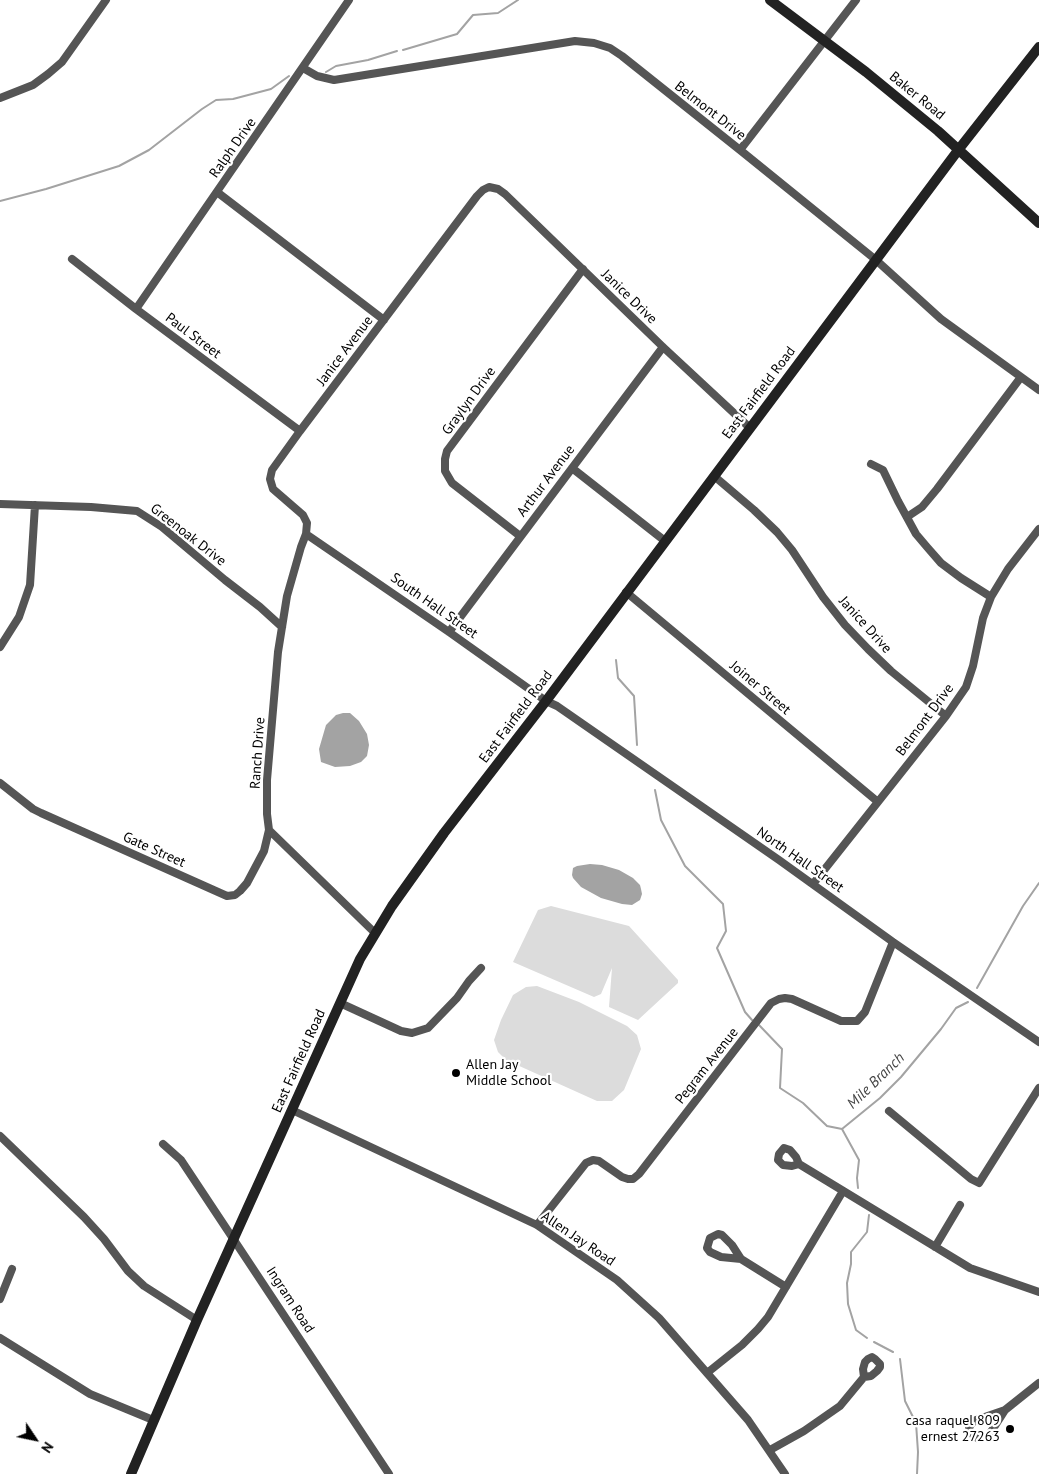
<!DOCTYPE html>
<html>
<head>
<meta charset="utf-8">
<style>
	body { margin:0 }
	#map { position:relative; width:1039px; height:1474px; overflow:hidden; background:#fff; font-family:"PT Sans",sans-serif }
	canvas { display:block }
	.north { position:absolute; left:10px; top:1414px; width:50px; height:50px; -webkit-text-stroke:4px #fff; paint-order:stroke; rotate:124deg; font-size:14px; font-weight:700; line-height:20px; text-align:center; color:#000 }
	.north::after { content:''; display:block; margin:auto; width:18px; height:22px; background:#000; clip-path:polygon(50% 0,100% 100%,50% 72%,0 100%) }
</style>
</head>
<body>
<div id="map">
<canvas width="1039" height="1474"></canvas>
<div class="north">N</div>
</div>
<script>
const ctx = document.querySelector('canvas').getContext('2d');
ctx.lineJoin = 'round';
function fill(path, color) {
  ctx.fillStyle = color;
  ctx.fill(path, 'evenodd');
}
function poly(rows) {
  const path = new Path2D();
  for (const r of rows) {
    path.moveTo(r[0], r[1]);
    for (let i = 2; i < r.length; i += 2) path.lineTo(r[i], r[i + 1]);
  }
  return path;
}
function stroke(path, color, width, dash) {
  ctx.strokeStyle = color;
  ctx.lineWidth = width;
  ctx.lineCap = dash ? 'butt' : 'round';
  ctx.setLineDash(dash || []);
  ctx.stroke(path);
}
function write(font, color, halo, rows, align = 'center') {
  ctx.font = font + ' "PT Sans",sans-serif';
  ctx.lineWidth = 4.5;
  ctx.setLineDash([]);
  ctx.textBaseline = 'middle';
  ctx.strokeStyle = halo;
  ctx.fillStyle = color;
  for (const [text, x, y, turn = 0] of rows) {
    ctx.save();
    ctx.translate(x, y);
    ctx.rotate((+turn || 0) * Math.PI / 180);
    ctx.textAlign = isNaN(turn) ? turn : align;
    if (halo) ctx.strokeText(text, 0, 0);
    ctx.fillText(text, 0, 0);
    ctx.restore();
  }
}
fill(poly([
	[551,906,629,926,678,980,678,983,638,1020,609,1007,612,968,601,994,594,997,513,962,538,910],
	[537,986,579,1002,627,1026,637,1035,641,1049,624,1090,612,1101,597,1101,506,1060,498,1052,494,1040,501,1020,513,995,526,987]
]), '#dcdcdc');
fill(poly([
	[343,713,350,713,359,721,367,734,369,745,367,756,361,762,350,766,335,767,321,762,319,749,326,725,336,715],
	[590,864,602,865,619,870,633,878,640,885,641,889,642,894,640,900,632,905,622,904,601,898,581,887,573,878,572,875,573,868,577,866]
]), '#a3a3a3');
stroke(poly([
	[403,50,457,34,473,15,498,13,518,0],
	[326,72,336,66,368,60,397,51],
	[0,201,46,189,119,166,149,150,202,109,216,100,233,99,271,89,289,76],
	[616,660,618,678,634,696,637,745],
	[655,790,661,820,685,866,723,904,726,931,717,948,745,1012,752,1020],
	[977,988,1023,906,1039,883],
	[759,1025,782,1049,780,1088,803,1103,827,1126,842,1129],
	[858,1188,857,1178,859,1160,842,1129,880,1098,901,1077,941,1029,956,1008,968,1002],
	[867,1338,856,1330,848,1304,847,1283,851,1264,851,1252,867,1232,869,1215],
	[874,1342,893,1352],
	[900,1359,905,1401,916,1423,918,1452,917,1474]
]), '#a3a3a3', 2);
stroke(poly([
	[303,68,317,76,334,80,575,41,594,43,610,48,622,56,740,150,876,260,941,319,1039,390],
	[0,98,33,85,48,74,62,62,106,0],
	[740,150,856,0],
	[217,192,384,320],
	[72,259,136,309,300,431],
	[136,309,349,0],
	[871,464,883,470,898,501,916,534,927,547,941,563,961,578,991,597],
	[572,468,665,541],
	[714,476,754,510,777,532,792,550,823,597,845,625,868,649,891,671,946,716],
	[0,504,91,507,137,511,162,527,225,580,260,607,282,627],
	[907,517,922,507,937,489,1021,377],
	[306,534,449,632,546,701,557,706,779,860,893,942,1039,1042],
	[520,536,452,483,445,471,445,459,447,451,583,269],
	[626,592,878,802],
	[449,632,663,347],
	[0,647,19,617,30,585,35,505],
	[0,783,33,809,41,813,227,896,235,895,240,891,247,883,264,851,269,830],
	[813,884,946,716,966,687,973,666,983,618,991,597,1008,569,1039,529],
	[375,933,269,830,267,814,267,780,278,652,287,596,301,547,306,534,307,523,303,515,273,489,270,479,272,470,300,431,477,196,483,190,489,187,498,189,505,194,663,347,750,428],
	[340,1003,401,1031,412,1033,428,1028,457,998,469,981,481,968],
	[292,1110,537,1225,617,1280,659,1318,707,1373,748,1420,785,1474],
	[889,1111,971,1179,979,1183,1039,1088],
	[0,1136,84,1217,104,1239,128,1271,144,1286,197,1320],
	[163,1144,181,1160,389,1474],
	[799,1164,792,1166,783,1165,778,1160,779,1154,784,1148,790,1150,796,1157,799,1164,970,1268,1039,1292],
	[537,1225,586,1163,593,1160,599,1161,622,1177,628,1179,633,1179,639,1174,771,1003,779,999,785,998,792,999,841,1021,857,1021,865,1012,893,942],
	[935,1247,960,1205],
	[741,1259,721,1257,710,1252,707,1248,710,1238,718,1234,722,1235,732,1245,741,1259,786,1287],
	[0,1299,12,1269],
	[0,1338,90,1394,153,1420],
	[707,1373,742,1345,758,1329,768,1317,843,1191],
	[1005,1410,976,1420,972,1423,969,1427,970,1432,974,1436,979,1439,984,1438,989,1435,1005,1410,1039,1383],
	[770,1450,804,1431,840,1406,864,1377,871,1376,877,1371,880,1367,880,1364,875,1359,872,1357,868,1359,865,1362,863,1369,864,1377]
]), '#555', 8);
stroke(poly([
	[770,0,866,72,938,131,1039,223],
	[131,1474,197,1320,360,959,392,906,444,833,546,701,959,149,1039,47]
]), '#222', 10);
for (const [x, y, r, color] of [
	[456,1073,5,"#000"],
	[1010,1429,5,"#000"]
]) {
  const dot = new Path2D();
  dot.arc(x, y, r, 0, 2 * Math.PI);
  ctx.fillStyle = color;
  ctx.fill(dot);
  stroke(dot, '#fff', 2);
}
write('14px', '#000', '#fff', [
	["Baker Road",917,96,39],
	["Belmont Drive",710,111,38],
	["Ralph Drive",233,148,-55],
	["Janice Drive",629,297,44],
	["Paul Street",193,336,37],
	["Janice Avenue",345,351,-53],
	["East Fairfield Road",759,393,-53],
	["Graylyn Drive",469,401,-54],
	["Arthur Avenue",546,481,-53],
	["Greenoak Drive",188,535,38],
	["South Hall Street",434,606,35],
	["Janice Drive",865,625,48],
	["Joiner Street",760,688,40],
	["East Fairfield Road",516,717,-53],
	["Belmont Drive",925,720,-53],
	["Ranch Drive",258,753,-86],
	["Gate Street",154,850,24],
	["North Hall Street",800,860,35],
	["East Fairfield Road",299,1061,-66],
	["Pegram Avenue",707,1066,-52],
	["Allen Jay Road",578,1239,34],
	["Ingram Road",290,1300,57]
]);
write('14px', '#000', '#fff', [
	["Allen Jay",466,1065],
	["Middle School",466,1081],
	["casa raquel 809",1000,1421,"right"],
	["ernest 27263",1000,1437,"right"]
], 'left');
write('italic 15px', '#444', '#fff', [
	["Mile Branch",876,1081,-44]
]);
</script>
</body>
</html>
